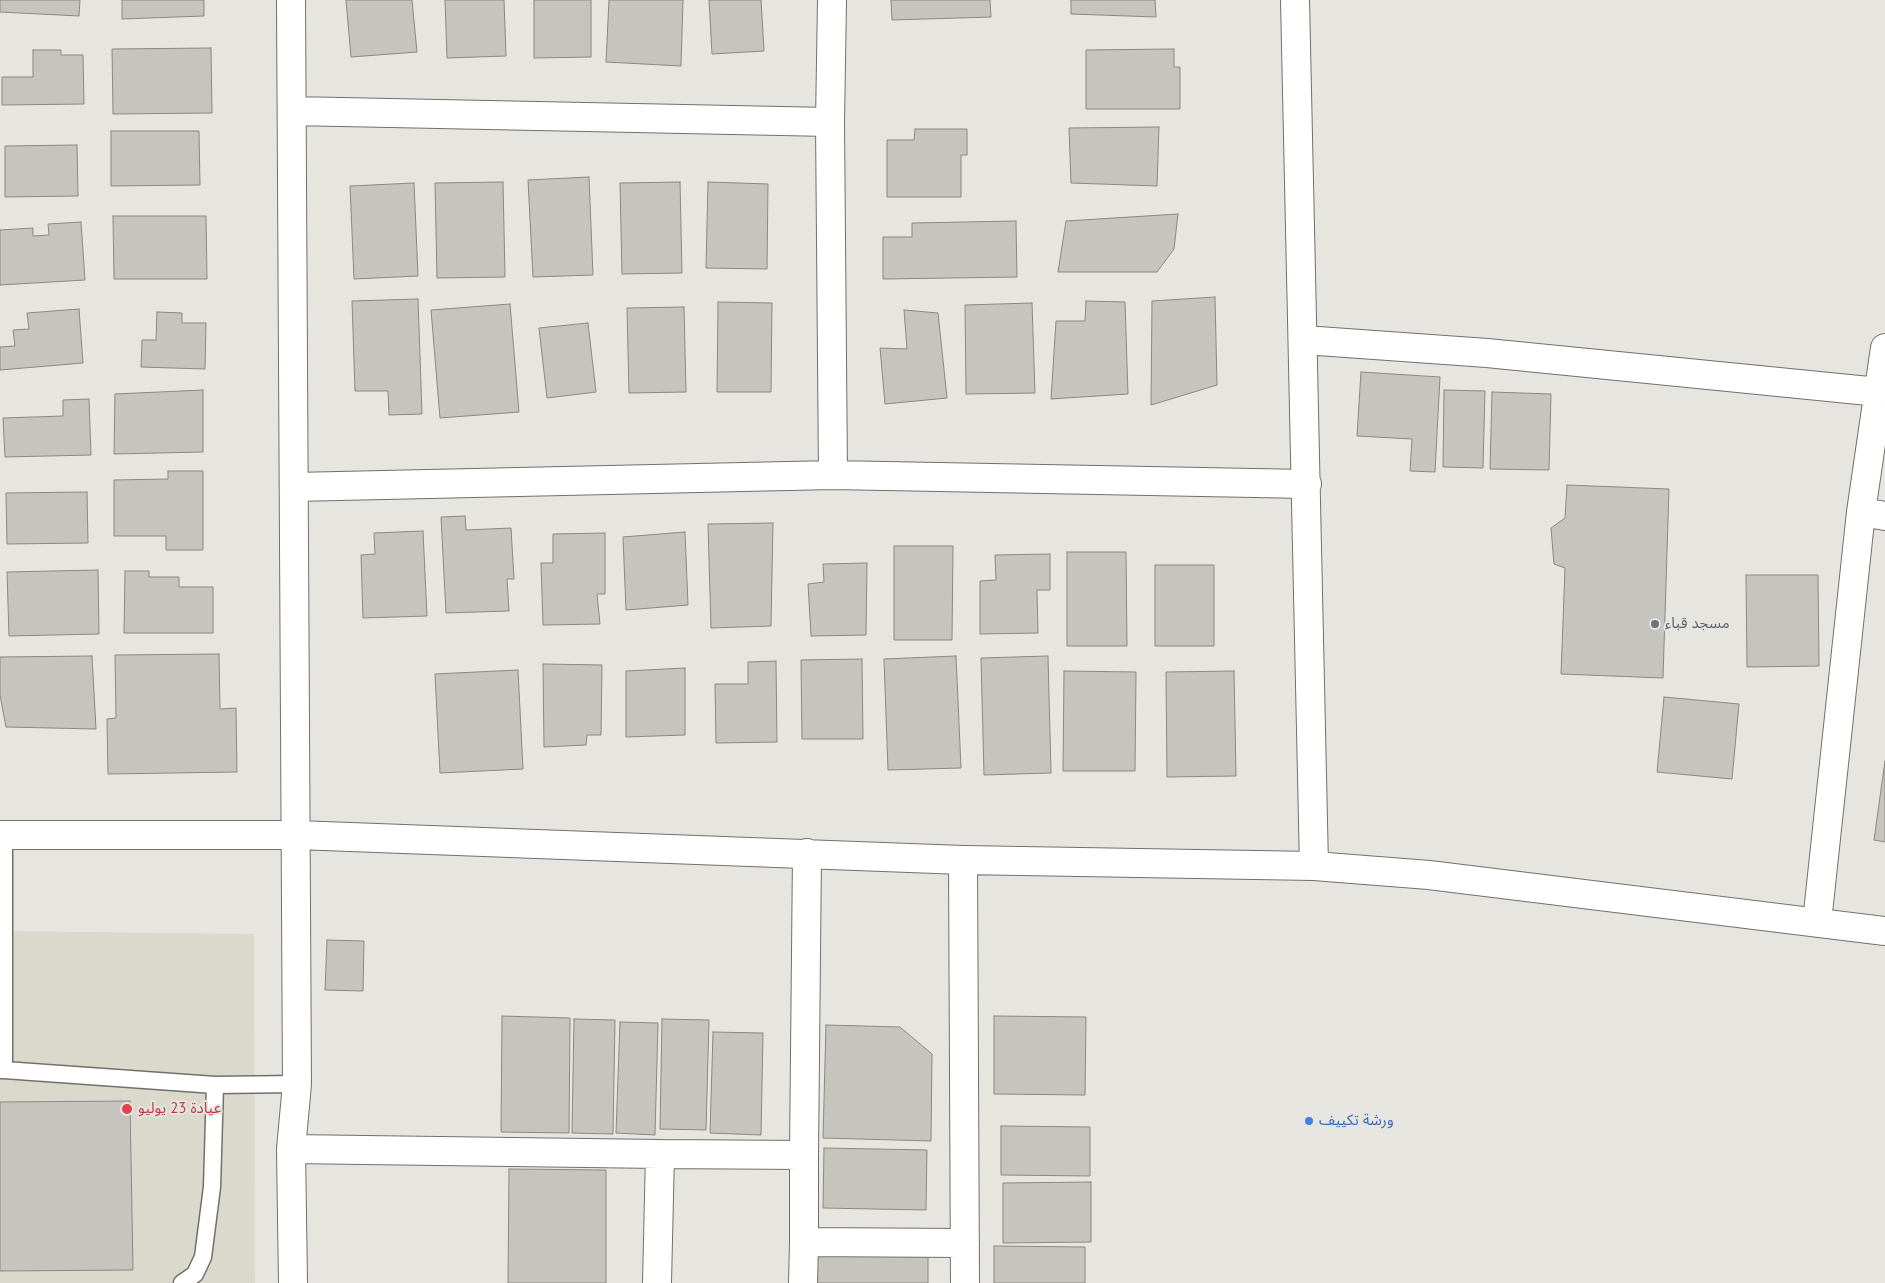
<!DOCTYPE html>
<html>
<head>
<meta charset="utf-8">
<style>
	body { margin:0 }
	canvas { display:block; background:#e6e5df }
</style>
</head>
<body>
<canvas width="1885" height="1283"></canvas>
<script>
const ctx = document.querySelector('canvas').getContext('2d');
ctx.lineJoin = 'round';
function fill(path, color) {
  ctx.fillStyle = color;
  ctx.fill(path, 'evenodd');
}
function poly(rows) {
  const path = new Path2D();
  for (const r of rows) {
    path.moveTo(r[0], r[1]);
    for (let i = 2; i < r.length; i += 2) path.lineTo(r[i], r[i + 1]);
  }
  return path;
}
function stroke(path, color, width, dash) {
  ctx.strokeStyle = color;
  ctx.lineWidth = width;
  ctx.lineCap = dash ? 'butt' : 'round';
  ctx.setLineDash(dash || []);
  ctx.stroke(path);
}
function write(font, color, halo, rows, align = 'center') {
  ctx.font = font + ' "PT Sans","Noto Sans Arabic",sans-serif';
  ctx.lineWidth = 4;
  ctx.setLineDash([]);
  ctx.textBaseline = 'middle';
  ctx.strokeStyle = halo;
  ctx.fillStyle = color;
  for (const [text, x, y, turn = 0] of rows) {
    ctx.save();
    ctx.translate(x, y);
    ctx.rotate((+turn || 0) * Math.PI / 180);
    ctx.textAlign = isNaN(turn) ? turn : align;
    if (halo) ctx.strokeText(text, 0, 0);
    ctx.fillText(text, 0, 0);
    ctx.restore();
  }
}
fill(poly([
	[0,931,254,934,255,1283,0,1283]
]), '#dbd9cc');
const building = poly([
	[0,0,80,0,79,16,0,12,0,0],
	[122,0,204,0,204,16,122,19,122,0],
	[346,0,412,0,417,52,351,57,346,0],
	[445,0,504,0,506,56,447,58,445,0],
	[534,0,591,0,591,57,534,58,534,0],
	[609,0,683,0,681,66,606,62,609,0],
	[709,0,761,0,764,51,712,54,709,0],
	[891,0,990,0,991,17,892,20,891,0],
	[1071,0,1155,0,1156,17,1071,14,1071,0],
	[211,48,212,113,113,114,112,49,211,48],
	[1174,49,1174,67,1180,67,1180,109,1086,109,1086,50,1174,49],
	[33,50,61,50,61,55,83,55,84,104,2,105,2,77,33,77,33,50],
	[1159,127,1157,186,1071,183,1069,128,1159,127],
	[915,129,967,129,967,155,961,155,961,197,887,197,887,140,914,140,915,129],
	[111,131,199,131,200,185,111,186,111,131],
	[77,145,78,196,5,197,5,146,77,145],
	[589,177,593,275,533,277,528,180,589,177],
	[503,182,505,277,437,278,435,183,503,182],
	[680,182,682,273,622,274,620,183,680,182],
	[708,182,768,184,767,269,706,268,708,182],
	[414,183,418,276,354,279,350,186,414,183],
	[1178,214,1174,249,1157,272,1058,272,1066,221,1178,214],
	[113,216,206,216,207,279,114,279,113,216],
	[1016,221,1017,277,883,279,883,237,912,237,912,223,1016,221],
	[81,222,85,280,0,285,0,230,33,228,33,236,49,235,48,224,81,222],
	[1215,297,1217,385,1151,405,1152,301,1215,297],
	[418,299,422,414,389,415,388,391,355,391,352,301,418,299],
	[1086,301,1125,302,1128,394,1051,399,1056,321,1085,321,1086,301],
	[718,302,772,303,771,392,717,392,718,302],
	[1032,303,1035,393,966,394,965,305,1032,303],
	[510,304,519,412,440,418,431,310,510,304],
	[684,307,686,392,629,393,627,308,684,307],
	[79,309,83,363,0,370,0,347,15,346,13,330,29,329,27,313,79,309],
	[904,310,938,313,947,398,885,404,880,348,907,349,904,310],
	[157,312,182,313,182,323,206,323,205,369,141,367,142,340,156,340,157,312],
	[588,323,596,392,547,398,539,328,588,323],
	[1361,372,1440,377,1435,472,1410,471,1412,439,1357,436,1361,372],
	[203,390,203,452,114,454,115,394,203,390],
	[1444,390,1485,391,1483,468,1443,467,1444,390],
	[1492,392,1551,394,1549,470,1490,469,1492,392],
	[89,399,91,455,5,457,3,418,63,416,63,400,89,399],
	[168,471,203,471,203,550,166,550,166,536,114,536,114,480,168,479,168,471],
	[1567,485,1669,489,1663,678,1561,674,1565,568,1554,564,1551,528,1565,518,1567,485],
	[87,492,88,543,7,544,6,493,87,492],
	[465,516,466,530,511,528,514,579,507,579,509,611,446,613,441,517,465,516],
	[773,523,771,626,711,628,708,524,773,523],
	[423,531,427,616,363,618,361,555,375,554,374,533,423,531],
	[685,532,688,605,626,610,623,537,685,532],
	[605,533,605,594,597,594,600,624,543,625,541,563,553,563,553,534,605,533],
	[894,546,953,546,952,640,894,640,894,546],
	[1067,552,1126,552,1127,646,1067,646,1067,552],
	[1050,554,1050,590,1037,590,1038,633,980,634,980,581,996,580,995,555,1050,554],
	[867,563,866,635,811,636,808,584,824,582,823,564,867,563],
	[1155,565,1214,565,1214,646,1155,646,1155,565],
	[98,570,99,634,9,636,7,572,98,570],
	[125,571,149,571,149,577,179,577,179,587,213,587,213,633,124,633,125,571],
	[1746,575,1818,575,1819,666,1747,667,1746,575],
	[219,654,220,709,236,708,237,772,108,774,107,719,116,718,115,655,219,654],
	[92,656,96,729,6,727,0,695,0,657,92,656],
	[956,656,961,768,888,770,884,659,956,656],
	[1048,656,1051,773,984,775,981,658,1048,656],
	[862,659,863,739,802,739,801,660,862,659],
	[776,661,777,742,716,743,715,684,748,684,748,662,776,661],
	[543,664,602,665,601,735,587,735,586,745,544,747,543,664],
	[685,668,685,735,626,737,626,671,685,668],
	[518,670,523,769,440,773,435,674,518,670],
	[1064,671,1136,672,1135,771,1063,771,1064,671],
	[1234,671,1236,776,1167,777,1166,672,1234,671],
	[1664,697,1739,704,1732,779,1657,772,1664,697],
	[1885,761,1885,842,1874,840,1885,761],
	[327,940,364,941,363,991,325,990,327,940],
	[502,1016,570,1018,569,1133,501,1132,502,1016],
	[994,1016,1086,1017,1085,1095,994,1094,994,1016],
	[574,1019,615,1020,613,1134,572,1133,574,1019],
	[662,1019,709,1020,706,1130,660,1129,662,1019],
	[620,1022,658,1023,655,1135,616,1133,620,1022],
	[826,1025,900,1027,932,1054,931,1141,823,1138,826,1025],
	[713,1032,763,1033,761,1135,710,1133,713,1032],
	[130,1101,133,1270,0,1271,0,1102,130,1101],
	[1001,1126,1090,1127,1090,1176,1001,1175,1001,1126],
	[824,1148,927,1150,926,1210,823,1208,824,1148],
	[509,1169,606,1170,606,1283,508,1283,509,1169],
	[1091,1182,1091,1242,1003,1243,1003,1183,1091,1182],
	[994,1246,1085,1247,1085,1283,994,1283,994,1246],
	[817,1254,928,1254,928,1283,817,1283,817,1254]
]);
fill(building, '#c5c4bf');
stroke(building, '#898883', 1);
const service = poly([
	[0,1070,4,1070,4,835],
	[4,1070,215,1085,297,1084],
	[182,1283,195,1274,203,1257,212,1187,215,1085]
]);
const minor = poly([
	[291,0,297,1084,291,1149,293,1283],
	[832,0,830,122,833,475],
	[1295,0,1314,866],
	[292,111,830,122],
	[1304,340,1487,353,1879,392],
	[294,487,833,475,1307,484],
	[1861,512,1885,516],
	[0,835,297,835,963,860,1314,866,1429,875,1885,931],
	[963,860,965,1283],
	[1817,922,1861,512,1885,348],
	[291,1149,660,1154,804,1155,804,1242,803,1283],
	[804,1155,807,853],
	[804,1242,965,1243],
	[657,1283,660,1154]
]);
stroke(service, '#71706b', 19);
stroke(minor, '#71706b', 30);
stroke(service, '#fff', 16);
stroke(minor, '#fff', 28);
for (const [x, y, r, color] of [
	[1655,624,5,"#6b7280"],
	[127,1109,6,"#e0444e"],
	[1309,1121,5,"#3f7fe0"]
]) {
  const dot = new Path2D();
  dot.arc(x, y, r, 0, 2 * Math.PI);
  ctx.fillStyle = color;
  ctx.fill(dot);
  stroke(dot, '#e6e5df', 2);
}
write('15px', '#5b616d', '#e6e5df', [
	["مسجد قباء",1665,624]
], 'left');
write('15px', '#be3a42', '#e6e5df', [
	["عيادة 23 يوليو",138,1109]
], 'left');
write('15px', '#366cbe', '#e6e5df', [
	["ورشة تكييف",1319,1121]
], 'left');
</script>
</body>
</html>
